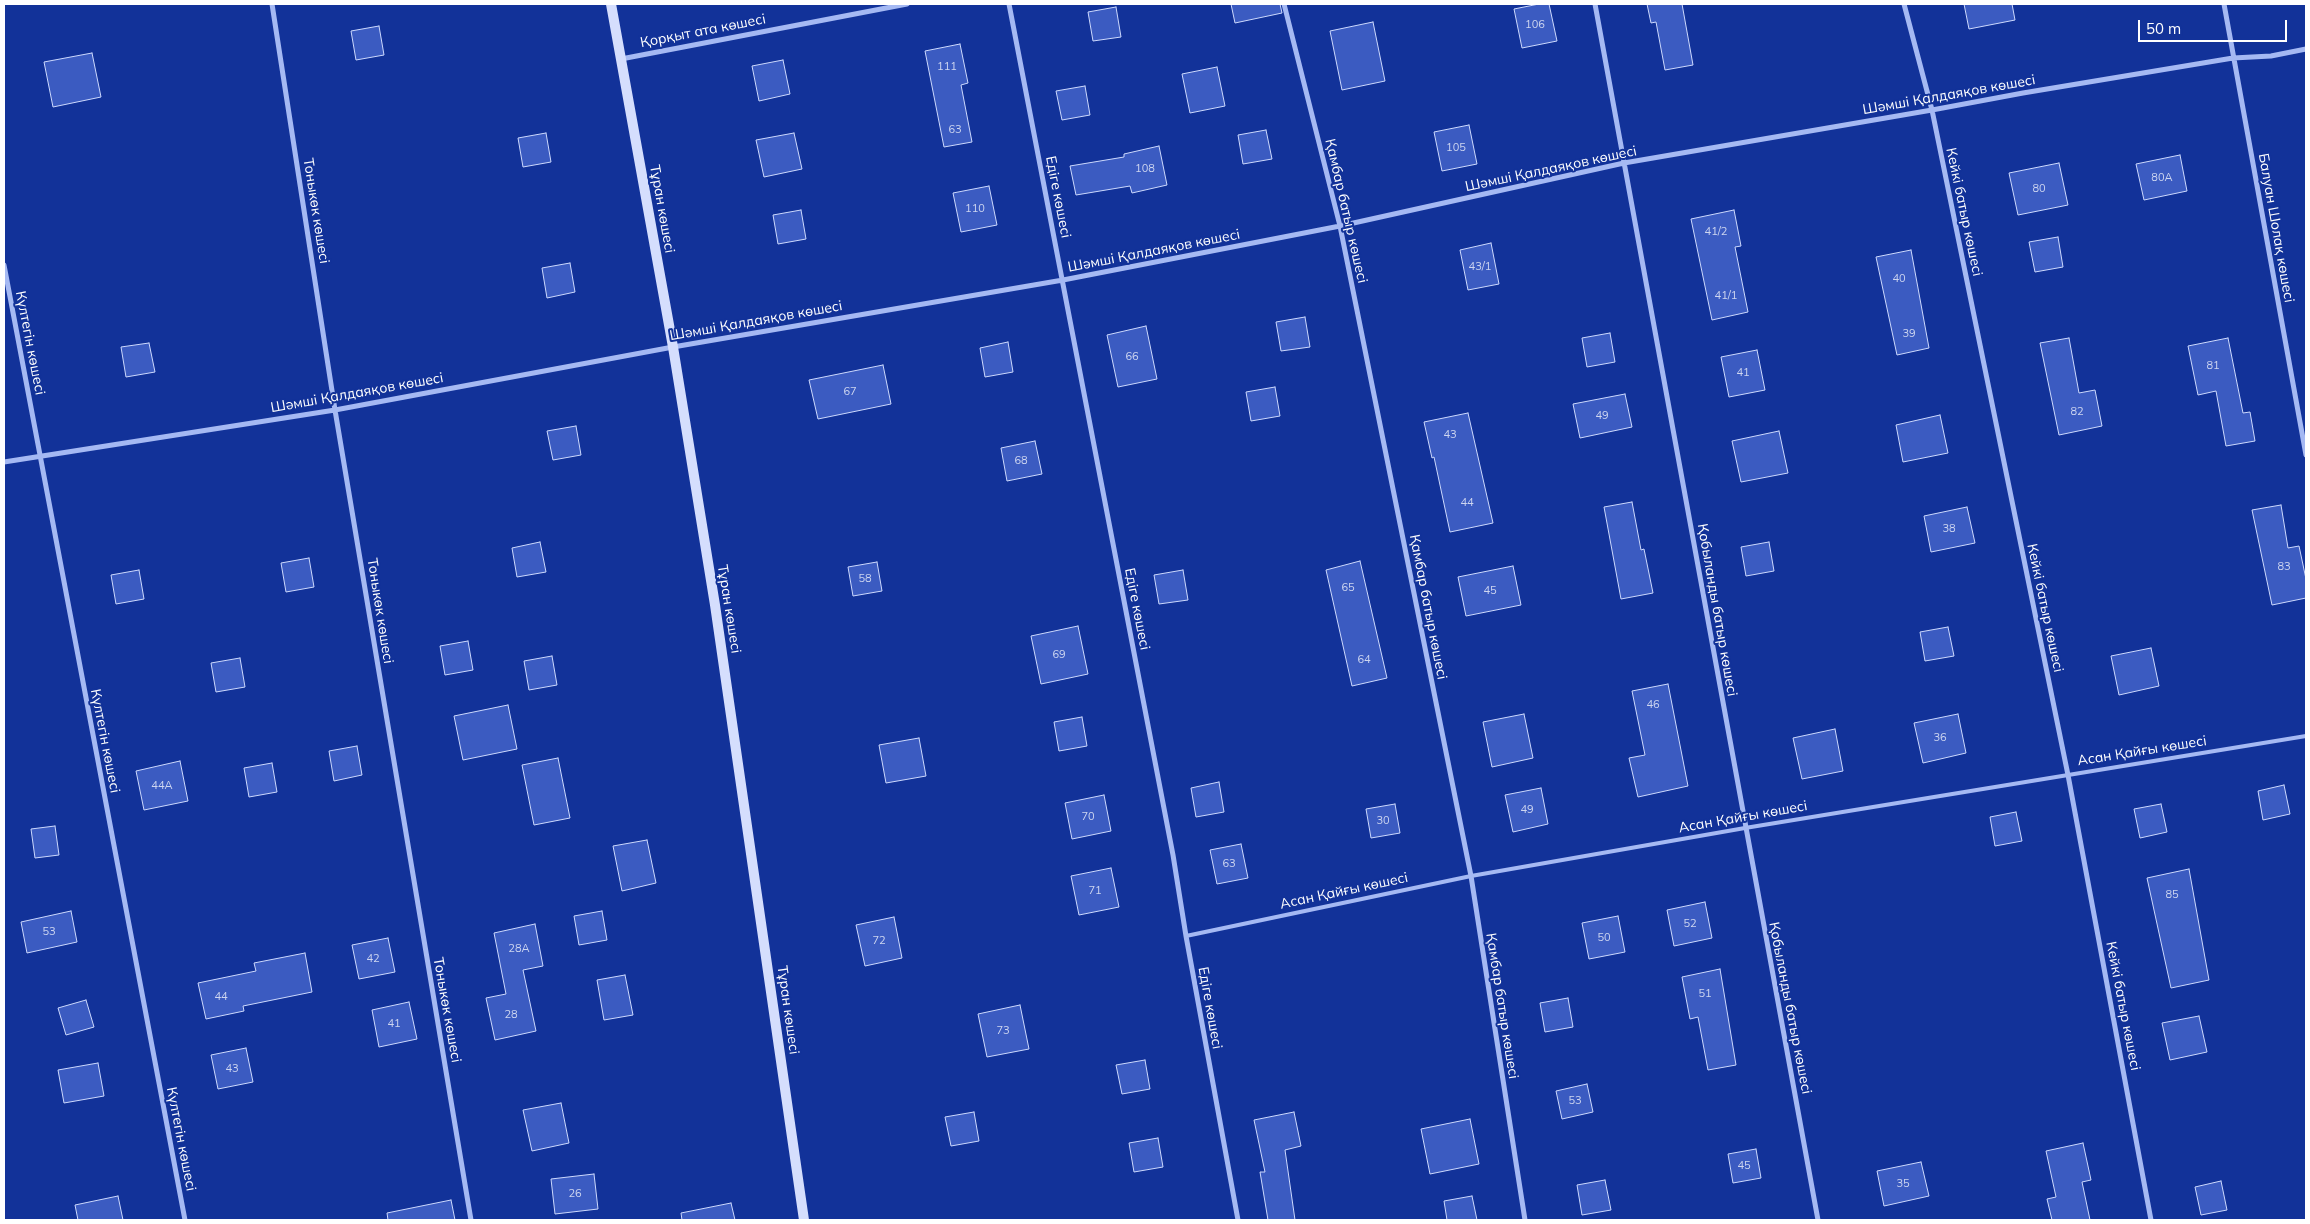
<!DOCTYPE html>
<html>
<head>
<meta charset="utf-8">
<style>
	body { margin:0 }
	#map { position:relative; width:2310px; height:1224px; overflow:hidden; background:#123299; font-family:Mulish,sans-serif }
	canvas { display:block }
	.frame { position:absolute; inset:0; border:5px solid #fff; pointer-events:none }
	.scale { position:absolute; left:2138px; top:20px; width:149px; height:22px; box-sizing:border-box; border:2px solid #fff; border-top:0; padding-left:6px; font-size:15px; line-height:18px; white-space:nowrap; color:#fff; -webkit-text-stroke:4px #123299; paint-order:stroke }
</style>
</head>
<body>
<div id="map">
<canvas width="2310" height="1224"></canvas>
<div class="frame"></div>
<div class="scale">50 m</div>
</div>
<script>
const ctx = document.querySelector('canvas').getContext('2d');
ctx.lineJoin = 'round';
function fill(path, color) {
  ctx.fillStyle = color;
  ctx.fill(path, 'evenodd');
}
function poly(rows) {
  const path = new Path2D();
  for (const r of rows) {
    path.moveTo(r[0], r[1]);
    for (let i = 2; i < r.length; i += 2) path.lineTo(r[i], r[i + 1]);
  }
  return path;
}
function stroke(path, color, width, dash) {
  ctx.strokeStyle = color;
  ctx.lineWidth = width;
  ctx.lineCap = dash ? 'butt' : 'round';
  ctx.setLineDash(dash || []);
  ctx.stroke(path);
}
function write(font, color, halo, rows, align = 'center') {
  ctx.font = font + ' Mulish,sans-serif';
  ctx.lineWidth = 4;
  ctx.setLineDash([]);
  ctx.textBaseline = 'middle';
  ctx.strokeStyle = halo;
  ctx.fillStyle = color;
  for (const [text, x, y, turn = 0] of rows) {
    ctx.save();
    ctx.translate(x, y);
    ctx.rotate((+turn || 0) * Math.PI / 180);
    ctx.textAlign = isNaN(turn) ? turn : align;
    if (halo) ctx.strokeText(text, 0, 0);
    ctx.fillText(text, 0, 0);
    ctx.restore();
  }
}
const building = poly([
	[1231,4,1280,4,1282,13,1235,23,1231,4],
	[1539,4,1549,4,1557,41,1522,48,1514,9,1539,4],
	[1647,4,1682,4,1693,65,1665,70,1656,22,1651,23,1647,4],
	[1964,4,2012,4,2015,20,1969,29,1964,4],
	[1116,7,1121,37,1093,41,1088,12,1116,7],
	[1373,22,1385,81,1342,90,1330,31,1373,22],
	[379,26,384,55,356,60,351,31,379,26],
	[960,44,968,83,961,85,972,142,944,147,925,51,960,44],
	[92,53,101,97,53,107,44,62,92,53],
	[783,60,790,94,759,101,752,66,783,60],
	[1217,67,1225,106,1190,113,1182,74,1217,67],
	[1085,86,1090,115,1062,120,1056,91,1085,86],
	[1469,125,1477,164,1442,171,1434,132,1469,125],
	[1266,130,1272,159,1243,164,1238,135,1266,130],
	[546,133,551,162,523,167,518,138,546,133],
	[794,133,802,169,764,177,756,140,794,133],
	[1159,146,1167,185,1132,193,1130,186,1076,195,1070,166,1124,157,1124,154,1159,146],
	[2180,155,2187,191,2144,200,2136,164,2180,155],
	[2059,163,2068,205,2018,215,2009,173,2059,163],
	[989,186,997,225,961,232,953,193,989,186],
	[801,210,806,239,778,244,773,215,801,210],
	[1734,210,1741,246,1735,247,1748,312,1712,320,1691,219,1734,210],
	[2058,237,2063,267,2035,272,2029,242,2058,237],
	[1491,243,1499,284,1468,290,1460,250,1491,243],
	[1911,250,1929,348,1897,355,1876,257,1911,250],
	[570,263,575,292,547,298,542,268,570,263],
	[1305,317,1310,347,1281,351,1276,322,1305,317],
	[1146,326,1157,379,1118,387,1107,335,1146,326],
	[1610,333,1615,362,1587,367,1582,338,1610,333],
	[2069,338,2079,393,2095,390,2102,426,2059,435,2040,343,2069,338],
	[2228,338,2243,413,2250,412,2255,441,2226,446,2216,391,2198,395,2188,346,2228,338],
	[1008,342,1013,372,985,377,980,348,1008,342],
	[149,343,155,372,126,377,121,347,149,343],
	[1757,350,1765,390,1729,397,1721,357,1757,350],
	[883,365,891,404,818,419,809,380,883,365],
	[1275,387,1280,416,1251,421,1246,392,1275,387],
	[1625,394,1632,427,1580,438,1573,404,1625,394],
	[1468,413,1493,523,1450,532,1434,457,1432,458,1424,422,1468,413],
	[1940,415,1948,453,1903,462,1896,425,1940,415],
	[576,426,581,455,553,460,547,431,576,426],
	[1779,431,1788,473,1741,482,1732,441,1779,431],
	[1035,441,1042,474,1007,481,1001,448,1035,441],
	[1632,502,1641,550,1644,549,1653,593,1621,599,1604,507,1632,502],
	[2281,505,2288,548,2299,546,2306,579,2306,598,2272,605,2252,510,2281,505],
	[1967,507,1975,543,1931,552,1924,516,1967,507],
	[540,542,546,572,517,577,512,548,540,542],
	[1769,542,1774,571,1746,576,1741,547,1769,542],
	[309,558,314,587,286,592,281,563,309,558],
	[1360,561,1387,678,1352,686,1326,570,1360,561],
	[877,562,882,591,853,596,848,567,877,562],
	[1513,566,1521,605,1466,616,1458,577,1513,566],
	[139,570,144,599,116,604,111,575,139,570],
	[1183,570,1188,600,1159,604,1154,575,1183,570],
	[1078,626,1088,674,1041,684,1031,636,1078,626],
	[1948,627,1954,656,1925,661,1920,632,1948,627],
	[468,641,473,670,445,675,440,646,468,641],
	[2151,648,2159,686,2119,695,2111,656,2151,648],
	[552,656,557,685,529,690,524,661,552,656],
	[240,658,245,687,216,692,211,663,240,658],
	[1668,684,1688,786,1638,797,1629,758,1645,755,1632,691,1668,684],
	[508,705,517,749,463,760,454,716,508,705],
	[1524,714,1533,758,1492,767,1483,722,1524,714],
	[1958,714,1966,753,1923,763,1914,723,1958,714],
	[1082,717,1087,746,1059,751,1054,722,1082,717],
	[1835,729,1843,771,1802,779,1793,738,1835,729],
	[919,738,926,776,886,783,879,745,919,738],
	[357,746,362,775,334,781,329,751,357,746],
	[558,758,570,818,534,825,522,765,558,758],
	[180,761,188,801,144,810,136,771,180,761],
	[272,763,277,792,249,797,244,768,272,763],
	[1219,782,1224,812,1196,817,1191,788,1219,782],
	[2284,785,2290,814,2263,820,2258,791,2284,785],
	[1541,788,1548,824,1513,832,1505,795,1541,788],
	[1104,795,1111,831,1072,839,1065,803,1104,795],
	[1395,804,1400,833,1371,838,1366,809,1395,804],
	[2161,804,2167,832,2140,838,2134,809,2161,804],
	[2016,812,2022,841,1995,846,1990,817,2016,812],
	[55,826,59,855,35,858,31,829,55,826],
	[647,840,656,883,622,891,613,846,647,840],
	[1241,844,1248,878,1217,884,1210,850,1241,844],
	[1111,868,1119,907,1079,915,1071,876,1111,868],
	[2189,869,2209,980,2171,988,2147,878,2189,869],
	[1705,902,1712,938,1674,946,1667,910,1705,902],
	[71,911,77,942,27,953,21,922,71,911],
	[602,911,607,940,579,945,574,916,602,911],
	[1618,916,1625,952,1589,959,1582,923,1618,916],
	[894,917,902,958,865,966,856,925,894,917],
	[535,924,543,966,523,970,536,1031,495,1040,486,998,506,994,494,933,535,924],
	[388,938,395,972,359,979,352,945,388,938],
	[305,953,312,992,243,1006,244,1011,206,1019,198,983,256,971,254,963,305,953],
	[1720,969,1736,1065,1708,1070,1698,1017,1690,1019,1682,977,1720,969],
	[625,975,633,1015,604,1020,597,980,625,975],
	[1568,998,1573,1027,1545,1032,1540,1003,1568,998],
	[86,1000,94,1027,66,1035,58,1008,86,1000],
	[409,1002,417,1039,379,1047,372,1010,409,1002],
	[1020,1005,1029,1049,987,1057,978,1014,1020,1005],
	[2199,1016,2207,1052,2170,1060,2162,1023,2199,1016],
	[246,1048,253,1082,218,1089,211,1055,246,1048],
	[1145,1060,1150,1089,1122,1094,1116,1065,1145,1060],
	[98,1063,104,1096,64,1103,58,1070,98,1063],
	[1587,1084,1593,1112,1562,1119,1556,1091,1587,1084],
	[561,1103,569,1143,532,1151,523,1110,561,1103],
	[974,1112,979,1141,951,1146,945,1117,974,1112],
	[1294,1112,1301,1146,1285,1150,1295,1220,1268,1220,1260,1172,1265,1172,1254,1120,1294,1112],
	[1470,1119,1479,1164,1430,1174,1421,1129,1470,1119],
	[1158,1138,1163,1167,1134,1172,1129,1143,1158,1138],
	[2083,1143,2091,1180,2082,1182,2090,1220,2052,1220,2047,1199,2056,1197,2046,1151,2083,1143],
	[1756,1149,1761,1178,1733,1183,1728,1154,1756,1149],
	[1921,1162,1929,1196,1884,1206,1877,1171,1921,1162],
	[594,1174,598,1209,555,1214,551,1179,594,1174],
	[1605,1180,1611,1210,1582,1215,1577,1185,1605,1180],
	[2221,1181,2227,1210,2201,1215,2195,1187,2221,1181],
	[118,1196,123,1220,78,1220,75,1205,118,1196],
	[1472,1196,1477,1220,1447,1220,1444,1201,1472,1196],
	[451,1200,455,1220,388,1220,387,1213,451,1200],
	[731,1203,735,1220,682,1220,681,1213,731,1203]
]);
fill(building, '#3b5bc1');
stroke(building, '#cdd9fd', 1);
stroke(poly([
	[1186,936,1471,876,1745,828,2306,736]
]), '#a5b9f3', 4);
stroke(poly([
	[272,4,335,410,471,1220],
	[1009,4,1173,855,1186,936,1238,1220],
	[1284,4,1340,226,1471,876,1525,1220],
	[1595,4,1818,1220],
	[1904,4,1932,110,2068,775,2151,1220],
	[2224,4,2306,455],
	[621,59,907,4],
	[4,265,185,1220],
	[4,462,335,410,673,347,1063,280,1340,226,1624,163,1932,110,2023,93,2233,58,2271,56,2306,49]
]), '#a5b9f3', 5);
stroke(poly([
	[611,4,673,347,715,605,804,1220]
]), '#d5defd', 10);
write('11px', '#ced6f0', null, [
	["106",1535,25],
	["111",947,67],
	["63",955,130],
	["105",1456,148],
	["108",1145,169],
	["80А",2162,178],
	["80",2039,189],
	["110",975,209],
	["41/2",1716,232],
	["43/1",1480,267],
	["40",1899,279],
	["41/1",1726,296],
	["39",1909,334],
	["66",1132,357],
	["81",2213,366],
	["41",1743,373],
	["67",850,392],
	["82",2077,412],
	["49",1602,416],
	["43",1450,435],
	["68",1021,461],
	["44",1467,503],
	["38",1949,529],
	["83",2284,567],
	["58",865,579],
	["65",1348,588],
	["45",1490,591],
	["69",1059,655],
	["64",1364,660],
	["46",1653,705],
	["36",1940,738],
	["44А",162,786],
	["49",1527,810],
	["70",1088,817],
	["30",1383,821],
	["63",1229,864],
	["71",1095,891],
	["85",2172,895],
	["52",1690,924],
	["53",49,932],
	["50",1604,938],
	["72",879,941],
	["28А",519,949],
	["42",373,959],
	["51",1705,994],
	["44",221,997],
	["28",511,1015],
	["41",394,1024],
	["73",1003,1031],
	["43",232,1069],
	["53",1575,1101],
	["45",1744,1166],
	["35",1903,1184],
	["26",575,1194]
]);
write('14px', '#fff', '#123299', [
	["Қорқыт ата көшесі",703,31,-11],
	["Шәмші Қалдаяқов көшесі",1949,95,-10],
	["Шәмші Қалдаяқов көшесі",1551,169,-12],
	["Едіге көшесі",1058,197,79],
	["Тұран көшесі",662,209,80],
	["Тоныкөк көшесі",316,211,81],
	["Қамбар батыр көшесі",1346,211,77],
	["Кейкі батыр көшесі",1964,212,78],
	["Балуан Шолақ көшесі",2276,228,80],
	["Шәмші Қалдаяқов көшесі",1154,251,-11],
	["Шәмші Қалдаяқов көшесі",756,321,-10],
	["Күлтегін көшесі",30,343,79],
	["Шәмші Қалдаяқов көшесі",357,393,-10],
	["Қамбар батыр көшесі",1428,607,79],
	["Кейкі батыр көшесі",2045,608,78],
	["Тұран көшесі",729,609,81],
	["Едіге көшесі",1137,609,79],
	["Қобыланды батыр көшесі",1717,610,80],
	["Тоныкөк көшесі",380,611,81],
	["Күлтегін көшесі",105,741,79],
	["Асан Қайғы көшесі",2142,751,-9],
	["Асан Қайғы көшесі",1743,817,-10],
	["Асан Қайғы көшесі",1344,891,-12],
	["Қамбар батыр көшесі",1502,1006,81],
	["Кейкі батыр көшесі",2123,1006,79],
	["Едіге көшесі",1210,1008,80],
	["Қобыланды батыр көшесі",1790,1008,79],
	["Тоныкөк көшесі",447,1010,80],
	["Тұран көшесі",788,1010,82],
	["Күлтегін көшесі",181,1139,79]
]);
</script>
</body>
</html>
